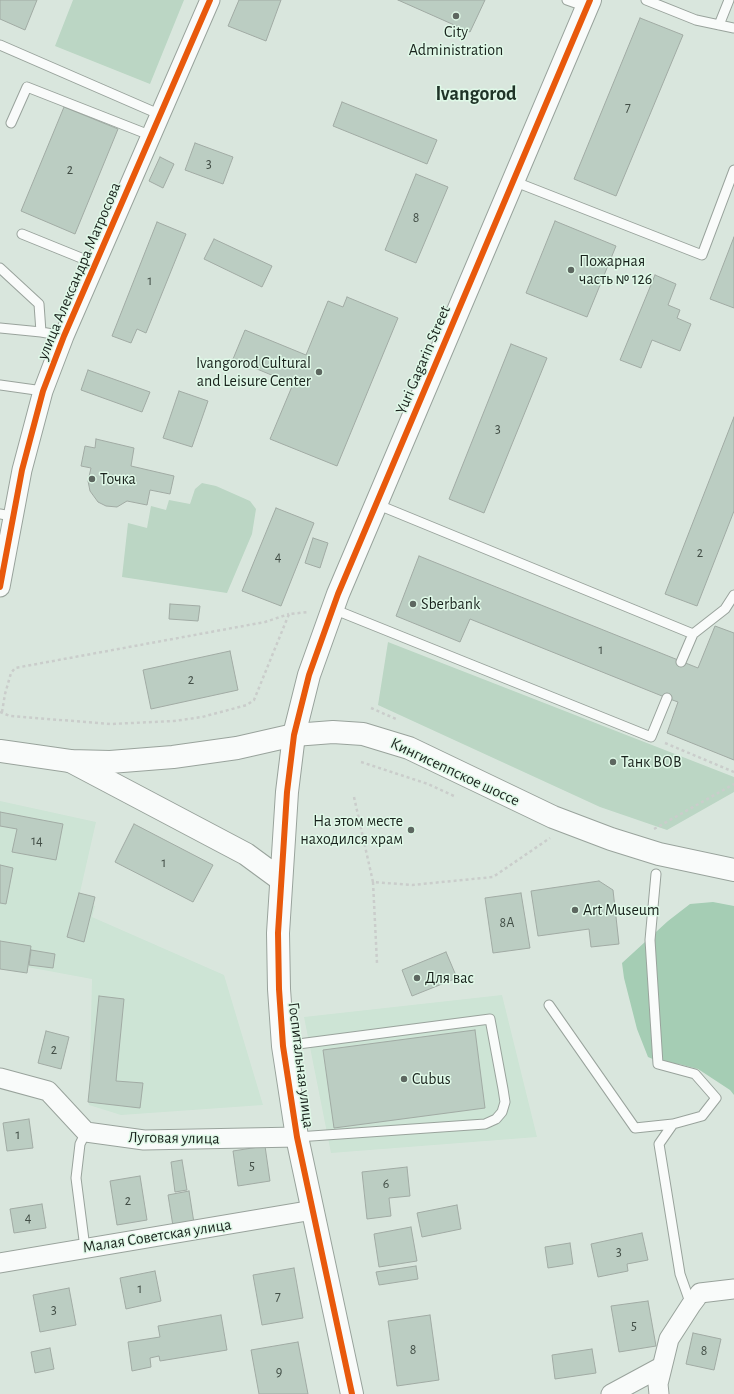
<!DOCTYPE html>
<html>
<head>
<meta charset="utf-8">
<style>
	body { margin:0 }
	canvas { display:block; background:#d9e6dd }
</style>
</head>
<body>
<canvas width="734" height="1394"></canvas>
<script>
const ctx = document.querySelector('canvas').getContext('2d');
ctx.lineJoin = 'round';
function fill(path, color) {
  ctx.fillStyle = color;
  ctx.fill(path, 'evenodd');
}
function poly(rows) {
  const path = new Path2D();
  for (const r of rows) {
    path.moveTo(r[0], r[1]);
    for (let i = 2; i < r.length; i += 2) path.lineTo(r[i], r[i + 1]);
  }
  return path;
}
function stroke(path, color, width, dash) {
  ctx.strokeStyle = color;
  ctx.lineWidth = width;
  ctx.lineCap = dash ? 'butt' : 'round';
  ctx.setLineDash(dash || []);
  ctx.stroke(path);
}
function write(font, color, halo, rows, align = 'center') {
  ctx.font = font + ' "Alegreya Sans",sans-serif';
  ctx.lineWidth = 3;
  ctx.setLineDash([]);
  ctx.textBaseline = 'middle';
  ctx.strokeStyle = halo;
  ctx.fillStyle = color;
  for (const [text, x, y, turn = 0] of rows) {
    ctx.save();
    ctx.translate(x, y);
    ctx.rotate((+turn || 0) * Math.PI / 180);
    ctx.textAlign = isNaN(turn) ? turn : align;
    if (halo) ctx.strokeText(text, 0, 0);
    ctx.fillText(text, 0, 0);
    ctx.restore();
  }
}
fill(poly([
	[0,801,96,822,78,901,95,906,92,917,224,975,263,1105,121,1115,89,1105,92,979,0,962],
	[502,995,537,1137,331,1153,304,1017]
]), '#cde4d5');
fill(poly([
	[73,0,184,0,150,84,55,46],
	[202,483,216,486,250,501,256,509,252,534,227,593,122,577,128,523,147,528,151,506,166,510,169,500,190,504,195,489],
	[388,642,734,777,734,792,667,830,600,807,378,705]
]), '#bbd6c4');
fill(poly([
	[713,902,734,906,734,1095,730,1090,698,1069,679,1064,662,1063,648,1057,637,1029,624,978,622,963,668,921,690,904]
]), '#a5cdb4');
const building = poly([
	[0,0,37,0,25,30,0,19,0,0],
	[239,0,281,0,266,41,228,26,239,0],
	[398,0,485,0,470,32,398,0],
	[640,18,683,35,616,196,574,179,640,18],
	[342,102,437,140,427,164,333,126,342,102],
	[64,107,118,129,75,234,21,211,64,107],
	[195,143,233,157,223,184,185,170,195,143],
	[160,157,174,164,163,188,149,181,160,157],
	[416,174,448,187,416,263,385,250,416,174],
	[555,221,616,246,587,317,526,293,555,221],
	[157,222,186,234,146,333,137,329,131,343,112,336,157,222],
	[734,237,734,308,710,299,734,237],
	[214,239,272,266,262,287,204,259,214,239],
	[655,275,676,284,668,305,680,310,677,318,691,324,680,351,652,340,641,368,620,360,655,275],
	[347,297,398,318,337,466,270,439,293,384,233,359,245,330,306,355,328,301,343,307,347,297],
	[511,344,547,358,484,513,449,499,511,344],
	[88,370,150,392,142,412,81,390,88,370],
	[179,391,208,401,192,447,163,438,179,391],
	[734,417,734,511,697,606,665,594,734,417],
	[96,439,134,448,131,466,174,476,170,494,150,490,147,505,127,501,117,507,106,506,98,502,90,491,88,481,91,468,81,466,85,446,95,448,96,439],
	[276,508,314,523,281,606,242,591,276,508],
	[313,538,328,543,320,568,305,563,313,538],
	[419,556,698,668,715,626,734,633,734,760,667,733,678,702,667,698,470,619,460,642,396,616,419,556],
	[170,604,200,606,198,621,169,619,170,604],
	[230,651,238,690,151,709,143,670,230,651],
	[0,812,63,824,56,860,12,852,17,829,0,826,0,812],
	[134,824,213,865,193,902,115,862,134,824],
	[0,865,13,868,6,904,0,903,0,865],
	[599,881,613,890,619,944,591,947,589,929,538,936,531,891,599,881],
	[79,893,95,897,84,942,67,937,79,893],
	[521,893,530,948,493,953,485,898,521,893],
	[0,941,31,946,27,973,0,969,0,941],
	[31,950,55,954,53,968,29,965,31,950],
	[446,952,457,978,412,996,402,970,446,952],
	[99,996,124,999,116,1081,143,1083,140,1108,88,1102,99,996],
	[475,1030,485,1108,334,1128,323,1050,475,1030],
	[46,1031,69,1037,61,1069,38,1063,46,1031],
	[29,1119,33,1148,7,1151,3,1123,29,1119],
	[265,1146,270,1181,238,1186,233,1151,265,1146],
	[182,1160,187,1190,175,1192,171,1162,182,1160],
	[407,1167,410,1196,389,1198,391,1216,367,1219,362,1172,407,1167],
	[140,1176,147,1220,117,1225,110,1181,140,1176],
	[189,1191,194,1223,173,1226,168,1195,189,1191],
	[42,1204,46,1228,14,1233,10,1209,42,1204],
	[457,1205,461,1229,422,1237,417,1213,457,1205],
	[411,1227,417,1261,379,1267,374,1234,411,1227],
	[642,1233,648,1260,627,1264,628,1271,598,1277,591,1244,642,1233],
	[570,1243,573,1264,548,1268,545,1247,570,1243],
	[416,1266,418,1279,379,1285,376,1272,416,1266],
	[294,1268,303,1318,262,1325,253,1275,294,1268],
	[155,1271,161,1301,126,1309,120,1278,155,1271],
	[69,1288,76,1325,40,1332,33,1295,69,1288],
	[648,1301,656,1346,619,1352,611,1306,648,1301],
	[221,1315,227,1350,160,1361,159,1356,150,1358,151,1367,132,1371,128,1342,160,1337,158,1326,221,1315],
	[430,1315,439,1380,397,1386,388,1321,430,1315],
	[693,1333,721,1339,714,1370,686,1364,693,1333],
	[298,1342,308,1394,259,1394,251,1350,298,1342],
	[50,1348,54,1369,35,1373,31,1352,50,1348],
	[592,1349,596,1373,555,1379,552,1355,592,1349]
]);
fill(building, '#bbcdc2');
stroke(building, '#a1aba4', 1);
const service = poly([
	[567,0,587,7],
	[646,0,696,20,734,28],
	[719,25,729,0],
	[0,45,161,115],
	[11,123,27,87,152,136],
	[513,181,702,255,734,170],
	[22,234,96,264],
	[0,268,39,304,41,332],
	[0,328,41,332,64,336],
	[0,385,43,391],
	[376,504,693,634,725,609,734,595],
	[0,514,12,516],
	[333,609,651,737,667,698],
	[681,662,693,634],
	[656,874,650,940,658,1064,695,1074,716,1098,702,1116,673,1124,659,1144,680,1274,691,1305],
	[549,1005,635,1128,673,1124],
	[283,1046,490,1019,503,1089,505,1102,502,1112,496,1119,485,1124,297,1137],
	[85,1248,76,1178,80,1144,86,1132]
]);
const minor = poly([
	[0,587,22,470,43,391,64,336,210,0],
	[0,1078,48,1091,86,1132,144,1140,297,1137],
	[0,1263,313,1210],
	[611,1394,661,1367],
	[659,1394,658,1384,669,1339,691,1305,700,1293,734,1289]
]);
const tertiary = poly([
	[70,761,246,854,280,879],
	[352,1394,297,1137,283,1046,279,989,278,933,287,792,294,735,309,675,338,594,590,0]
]);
const trunk = poly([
	[0,751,70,761,110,762,173,757,237,748,294,735,333,732,363,734,409,748,553,817,611,839,659,854,734,870]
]);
stroke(service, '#99a39c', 11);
stroke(minor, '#99a39c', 21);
stroke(tertiary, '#99a39c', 24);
stroke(trunk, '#99a39c', 24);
stroke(poly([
	[371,708,396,719],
	[0,712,10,716,111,724,174,721,202,717,247,705,254,700,289,614,309,612],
	[2,712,5,694,11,673,15,668,265,622,289,614],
	[665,743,734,772],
	[361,762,428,784,456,797],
	[354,797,373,882,412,885,493,877,550,838],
	[654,829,734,784],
	[373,882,377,963]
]), '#cacdcb', 2.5, [3, 3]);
stroke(service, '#f9fbfa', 9);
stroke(minor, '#f9fbfa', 19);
stroke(tertiary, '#f9fbfa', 22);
stroke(trunk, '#f9fbfa', 22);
stroke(poly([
	[0,587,22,470,43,391,64,336,210,0],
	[352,1394,297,1137,283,1046,279,989,278,933,287,792,294,735,309,675,338,594,590,0]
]), '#e8590c', 6);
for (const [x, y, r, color] of [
	[456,16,4,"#5d6760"],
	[571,270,4,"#5d6760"],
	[319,372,4,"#5d6760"],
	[92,479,4,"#5d6760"],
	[413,604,4,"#5d6760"],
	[613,762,4,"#5d6760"],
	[411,830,4,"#5d6760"],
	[575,910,4,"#5d6760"],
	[417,978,4,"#5d6760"],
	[404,1079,4,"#5d6760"]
]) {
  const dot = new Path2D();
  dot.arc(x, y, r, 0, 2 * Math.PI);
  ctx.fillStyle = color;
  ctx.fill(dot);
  stroke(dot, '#e0f9e8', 1.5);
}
write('14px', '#424e46', null, [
	["7",628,107],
	["3",209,164],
	["2",70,170],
	["8",416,218],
	["1",150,281],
	["3",498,429],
	["2",700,553],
	["4",278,557],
	["1",601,650],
	["2",191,680],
	["14",37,841],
	["1",164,863],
	["8А",507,923],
	["2",54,1050],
	["1",18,1135],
	["5",252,1166],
	["6",386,1184],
	["2",128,1201],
	["4",28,1218],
	["3",619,1252],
	["1",140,1289],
	["7",278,1296],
	["3",54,1310],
	["5",634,1326],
	["8",413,1350],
	["8",704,1351],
	["9",279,1372]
]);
write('16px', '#1a231d', '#e0f9e8', [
	["City",456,32,"center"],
	["Administration",456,50,"center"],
	["Пожарная",579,261],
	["часть № 126",579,279],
	["Ivangorod Cultural",311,363,"right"],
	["and Leisure Center",311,381,"right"],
	["Точка",100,479],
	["Sberbank",421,604],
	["Танк ВОВ",621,762],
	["На этом месте",403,821,"right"],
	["находился храм",403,839,"right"],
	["Art Museum",583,910],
	["Для вас",425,978],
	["Cubus",412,1079]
], 'left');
write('16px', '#1a231d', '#e0f9e8', [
	["улица Александра Матросова",79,271,-67],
	["Yuri Gagarin Street",423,360,-67],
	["Кингисеппское шоссе",455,772,25],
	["Госпитальная улица",301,1065,83],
	["Луговая улица",174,1138,1],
	["Малая Советская улица",157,1236,-9]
]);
write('bold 20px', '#1f3327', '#e0f9e8', [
	["Ivangorod",476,94]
]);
</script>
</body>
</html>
